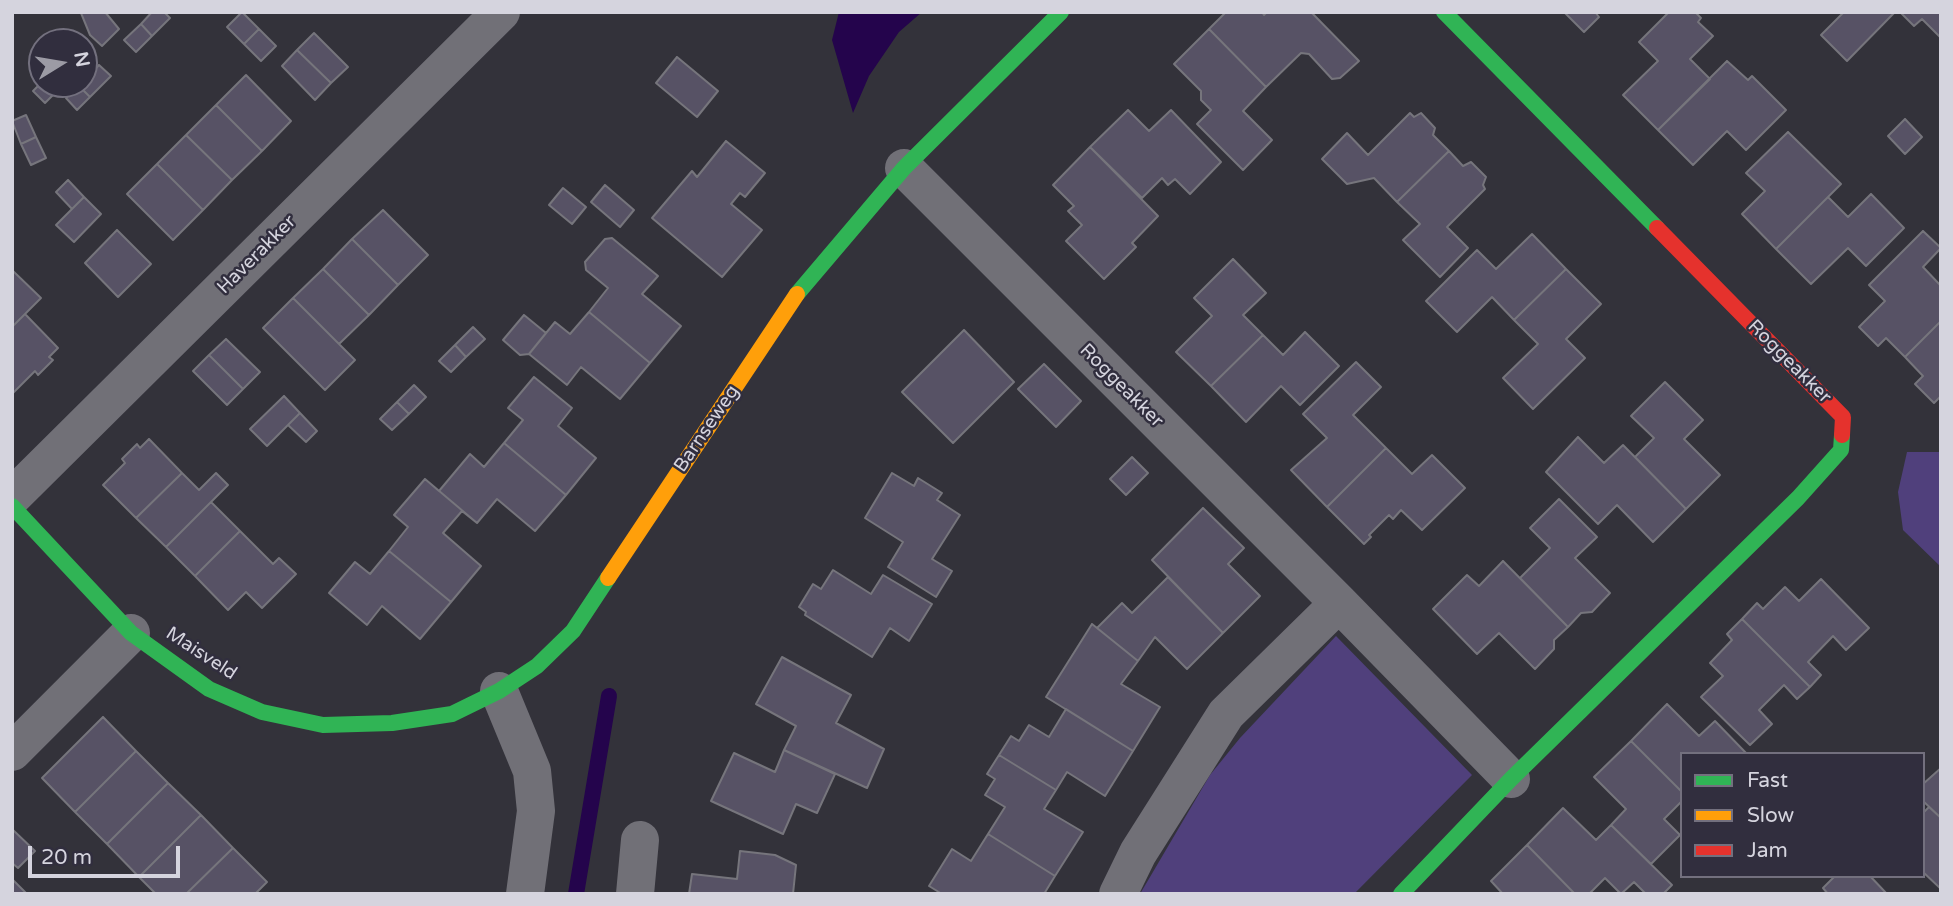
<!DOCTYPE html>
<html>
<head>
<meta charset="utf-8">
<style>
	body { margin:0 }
	#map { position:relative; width:1953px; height:906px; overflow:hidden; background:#33323a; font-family:"Varela Round",sans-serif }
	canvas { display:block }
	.frame { position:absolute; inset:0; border:14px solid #d5d4de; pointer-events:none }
	.legend { position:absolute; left:1680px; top:752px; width:245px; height:126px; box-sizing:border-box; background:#312e3e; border:2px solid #73707e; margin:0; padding:9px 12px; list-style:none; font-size:21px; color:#d5d4de }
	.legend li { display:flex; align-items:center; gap:14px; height:35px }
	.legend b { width:35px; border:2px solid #73707e }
	.north { position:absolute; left:28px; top:28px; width:70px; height:70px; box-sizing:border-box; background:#312e3e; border:2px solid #73707e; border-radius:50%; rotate:79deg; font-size:19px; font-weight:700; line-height:28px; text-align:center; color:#d5d4de }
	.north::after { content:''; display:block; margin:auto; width:24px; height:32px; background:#9c9ba5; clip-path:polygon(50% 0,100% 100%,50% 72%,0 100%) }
	.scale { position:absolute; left:28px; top:846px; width:152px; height:32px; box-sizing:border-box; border:4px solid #d5d4de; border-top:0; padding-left:9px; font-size:21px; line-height:24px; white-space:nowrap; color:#d5d4de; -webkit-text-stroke:5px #312e3e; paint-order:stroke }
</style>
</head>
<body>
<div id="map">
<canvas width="1953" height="906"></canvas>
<div class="frame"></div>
<ul class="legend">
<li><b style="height:9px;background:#30b455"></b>Fast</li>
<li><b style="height:9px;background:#ff9f0a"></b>Slow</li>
<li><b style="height:9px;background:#e5322d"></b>Jam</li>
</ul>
<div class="north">N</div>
<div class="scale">20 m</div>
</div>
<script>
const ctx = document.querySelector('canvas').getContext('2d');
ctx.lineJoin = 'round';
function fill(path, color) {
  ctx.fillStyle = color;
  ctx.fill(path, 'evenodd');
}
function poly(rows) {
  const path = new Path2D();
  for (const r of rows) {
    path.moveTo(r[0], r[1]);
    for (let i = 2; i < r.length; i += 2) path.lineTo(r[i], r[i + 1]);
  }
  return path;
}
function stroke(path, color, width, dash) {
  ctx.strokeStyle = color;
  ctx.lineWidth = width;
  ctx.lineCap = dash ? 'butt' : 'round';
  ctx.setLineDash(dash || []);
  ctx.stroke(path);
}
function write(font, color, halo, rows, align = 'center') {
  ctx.font = font + ' "Varela Round",sans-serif';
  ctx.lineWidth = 5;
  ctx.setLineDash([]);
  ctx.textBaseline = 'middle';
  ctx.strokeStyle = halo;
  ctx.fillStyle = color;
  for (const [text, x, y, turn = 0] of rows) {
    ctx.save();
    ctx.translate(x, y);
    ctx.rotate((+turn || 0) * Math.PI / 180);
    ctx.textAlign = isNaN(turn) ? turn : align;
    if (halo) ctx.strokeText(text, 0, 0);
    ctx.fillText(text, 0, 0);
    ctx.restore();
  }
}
fill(poly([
	[1907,452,1941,452,1941,567,1903,530,1898,492],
	[1336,636,1472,775,1354,894,1140,894,1210,775,1240,738]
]), '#50407c');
fill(poly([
	[839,12,922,12,899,32,869,76,853,113,832,40]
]), '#24044c');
stroke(poly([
	[576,894,609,696]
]), '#24044c', 16);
const building = poly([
	[105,12,119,29,102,46,90,35,81,13,105,12],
	[152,12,164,12,170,18,152,36,141,24,152,12],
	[242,12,259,29,244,44,227,27,242,12],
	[1226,12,1262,12,1264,15,1267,12,1311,12,1359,61,1340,78,1332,79,1309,54,1301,53,1266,87,1209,29,1226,12],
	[1564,12,1595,12,1599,17,1584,32,1564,12],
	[1669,12,1695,12,1701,18,1698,22,1713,36,1690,59,1710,79,1658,130,1623,95,1658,61,1639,42,1669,12],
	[1844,12,1895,12,1847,61,1821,35,1844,12],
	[1900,12,1941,12,1941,38,1922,19,1914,26,1900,12],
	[141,24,152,36,136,52,124,40,141,24],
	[259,29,276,46,261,61,244,44,259,29],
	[1209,29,1266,87,1243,111,1272,140,1243,170,1197,124,1211,110,1201,100,1201,91,1174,64,1209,29],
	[314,33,348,67,331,83,297,50,314,33],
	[297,50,331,83,315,100,282,66,297,50],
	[677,57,718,91,697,117,656,83,677,57],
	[1727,61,1748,80,1752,76,1786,110,1746,150,1727,131,1693,165,1658,130,1727,61],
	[99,65,111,76,90,97,79,86,84,84,84,81,99,65],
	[246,75,291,121,262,151,216,105,246,75],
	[42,82,50,84,57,91,45,103,33,91,42,82],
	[79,86,90,97,77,110,66,98,79,86],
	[216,105,262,151,232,180,186,135,216,105],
	[1128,110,1149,131,1171,110,1221,162,1190,194,1175,179,1168,185,1162,178,1142,198,1090,147,1128,110],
	[1410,113,1414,117,1421,113,1435,128,1433,135,1449,151,1397,202,1374,178,1347,184,1322,159,1347,133,1368,155,1410,113],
	[26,115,36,137,21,144,12,121,26,115],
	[1905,119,1922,137,1905,154,1888,136,1905,119],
	[1788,132,1841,184,1776,249,1742,214,1765,191,1746,173,1788,132],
	[186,135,232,180,203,210,157,164,186,135],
	[36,137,46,158,31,165,21,144,36,137],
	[726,141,765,173,745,197,740,193,731,204,762,230,722,277,652,218,692,171,697,177,726,141],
	[1090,147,1158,216,1132,243,1136,247,1104,279,1066,241,1082,225,1068,211,1074,206,1053,185,1090,147],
	[1449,151,1463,166,1471,162,1486,177,1483,185,1485,189,1447,227,1468,248,1440,277,1403,240,1420,224,1397,202,1449,151],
	[157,164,203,210,173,240,127,194,157,164],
	[68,180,84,197,72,209,56,192,68,180],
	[605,185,634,210,620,227,591,202,605,185],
	[563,188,586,207,572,224,549,205,563,188],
	[1871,194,1904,228,1866,266,1848,248,1811,284,1776,249,1828,197,1848,217,1871,194],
	[84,197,101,214,74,242,56,225,84,197],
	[383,210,428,255,398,285,352,239,383,210],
	[117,230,151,264,118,297,85,263,117,230],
	[1923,231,1941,248,1923,267,1941,286,1941,321,1905,357,1886,338,1878,346,1859,327,1885,301,1869,285,1923,231],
	[1532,234,1566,269,1514,320,1492,297,1457,332,1426,301,1477,250,1496,269,1532,234],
	[612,238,658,276,642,294,681,326,650,363,589,312,608,288,586,270,585,262,605,239,612,238],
	[352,239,398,285,369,315,323,269,352,239],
	[1233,259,1266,293,1243,315,1263,335,1211,386,1176,352,1212,316,1194,298,1233,259],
	[323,269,369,315,339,344,293,298,323,269],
	[1566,269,1601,304,1566,339,1585,358,1533,409,1503,378,1538,344,1514,320,1566,269],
	[12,270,41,298,12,327,12,270],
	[293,298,355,360,325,390,263,328,293,298],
	[589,312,650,363,620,399,581,367,567,385,529,354,555,322,570,334,589,312],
	[25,314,58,348,49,357,53,360,38,375,35,371,13,393,12,327,25,314],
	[524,315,546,333,529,354,520,355,503,340,524,315],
	[1941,321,1941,396,1934,403,1915,384,1923,376,1905,357,1941,321],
	[473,327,485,339,466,357,455,345,473,327],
	[964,330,1014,382,953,443,902,392,964,330],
	[1305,332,1339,366,1300,405,1281,386,1246,422,1211,386,1263,335,1283,355,1305,332],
	[226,339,260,372,243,389,209,355,226,339],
	[455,345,466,357,451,372,439,361,455,345],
	[209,355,243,389,227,405,193,371,209,355],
	[1356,362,1381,387,1353,415,1386,448,1327,507,1291,470,1327,438,1303,414,1356,362],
	[1044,364,1081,401,1056,427,1018,389,1044,364],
	[534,377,572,408,558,426,596,458,566,495,504,443,523,420,508,408,534,377],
	[1665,382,1703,420,1684,439,1720,475,1686,509,1635,457,1654,438,1631,416,1665,382],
	[414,385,426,397,409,414,397,402,414,385],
	[284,396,300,413,267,446,250,429,284,396],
	[397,402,409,414,392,430,380,419,397,402],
	[300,413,317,431,306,442,288,425,300,413],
	[1578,437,1604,463,1623,445,1686,509,1653,542,1617,505,1598,524,1546,472,1578,437],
	[149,439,182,473,136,518,103,485,125,463,122,459,137,444,140,448,149,439],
	[504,443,566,495,535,531,497,499,477,523,425,479,439,491,470,454,484,467,504,443],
	[1386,448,1412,474,1432,455,1465,488,1422,530,1401,510,1393,519,1389,515,1369,535,1371,537,1364,544,1327,507,1386,448],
	[1132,457,1148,473,1126,495,1110,479,1132,457],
	[182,473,199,490,216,473,228,485,166,547,136,518,182,473],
	[892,473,914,486,918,478,942,493,937,500,960,515,932,559,952,571,936,597,888,567,903,542,865,518,892,473],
	[425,479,477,523,462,511,443,533,481,566,451,602,389,551,408,527,394,515,425,479],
	[1559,499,1597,537,1575,558,1610,593,1592,612,1581,613,1568,627,1520,578,1550,548,1530,528,1559,499],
	[211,502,240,531,195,576,166,547,211,502],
	[1203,508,1244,548,1228,564,1260,596,1223,633,1152,560,1203,508],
	[240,531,273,564,279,558,296,574,262,608,246,592,228,610,195,576,240,531],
	[389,551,451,602,420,639,382,606,367,625,329,593,355,562,370,574,389,551],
	[1503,561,1568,627,1554,640,1554,649,1535,669,1499,633,1477,654,1433,609,1467,575,1479,586,1503,561],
	[833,570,871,594,883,575,932,604,909,641,890,628,872,657,805,615,806,612,799,607,813,584,821,589,833,570],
	[1168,577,1223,633,1187,669,1155,637,1138,661,1097,628,1122,603,1132,613,1168,577],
	[1821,579,1869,628,1846,650,1833,636,1808,662,1821,675,1810,687,1742,619,1757,603,1763,609,1785,587,1799,601,1821,579],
	[1742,619,1810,687,1797,699,1784,685,1759,710,1772,724,1750,745,1701,697,1723,676,1710,663,1732,640,1727,634,1742,619],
	[1092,624,1138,661,1121,684,1160,707,1133,751,1046,697,1092,624],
	[782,657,851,695,836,723,884,749,867,788,784,750,796,726,756,704,782,657],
	[1667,704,1699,736,1715,721,1747,754,1682,754,1682,792,1631,741,1667,704],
	[1066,709,1133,751,1105,796,1067,772,1056,790,999,755,1011,736,1019,741,1029,725,1049,737,1066,709],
	[103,717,136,751,75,812,42,778,103,717],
	[1631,741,1682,792,1682,801,1664,819,1680,835,1651,864,1611,825,1626,809,1594,777,1631,741],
	[784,750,835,774,817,813,796,804,783,834,711,801,734,753,775,772,784,750],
	[136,751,168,783,107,844,75,812,136,751],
	[999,755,1056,790,1044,809,1083,832,1055,876,988,834,1005,807,985,795,995,779,987,774,999,755],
	[1941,768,1941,818,1923,801,1923,784,1941,768],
	[168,783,201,815,139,877,107,844,168,783],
	[1929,807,1941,818,1941,889,1923,872,1923,813,1929,807],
	[1563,808,1596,840,1611,825,1672,885,1663,894,1646,894,1634,882,1621,894,1605,878,1589,894,1575,894,1527,845,1563,808],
	[201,815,233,848,186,894,156,894,139,877,201,815],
	[12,829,35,851,18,868,12,863,12,829],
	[988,834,1055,876,1044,894,942,894,929,886,952,849,971,861,988,834],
	[1527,845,1575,894,1503,894,1491,881,1527,845],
	[233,848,267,882,255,894,186,894,233,848],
	[740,851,775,855,796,865,793,894,689,894,692,874,737,879,740,851],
	[1835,876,1870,876,1887,894,1828,894,1823,888,1835,876],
	[12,879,27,894,12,894,12,879]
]);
fill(building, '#575265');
stroke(building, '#76757c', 2);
stroke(poly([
	[904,168,1339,603,1511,779],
	[12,497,501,12],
	[499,691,532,771,536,811,525,894],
	[12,752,131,633],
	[635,894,640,840],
	[1118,894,1138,853,1226,714,1339,603]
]), '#717077', 38);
stroke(poly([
	[1444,12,1657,228],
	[797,294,904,168,1061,12],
	[12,506,131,633,209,689,262,712,323,725,392,723,452,714,499,691,537,666,573,631,608,578],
	[1401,894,1511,779,1798,498,1841,450,1842,435]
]), '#30b455', 16);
stroke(poly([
	[608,578,797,294]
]), '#ff9f0a', 16);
stroke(poly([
	[1657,228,1843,417,1842,435]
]), '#e5322d', 16);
write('19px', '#d5d4de', '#312e3e', [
	["Haverakker",257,255,-45],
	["Roggeakker",1789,362,45],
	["Roggeakker",1121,386,45],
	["Barnseweg",707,429,-56],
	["Maisveld",201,654,33]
]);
</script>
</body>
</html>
